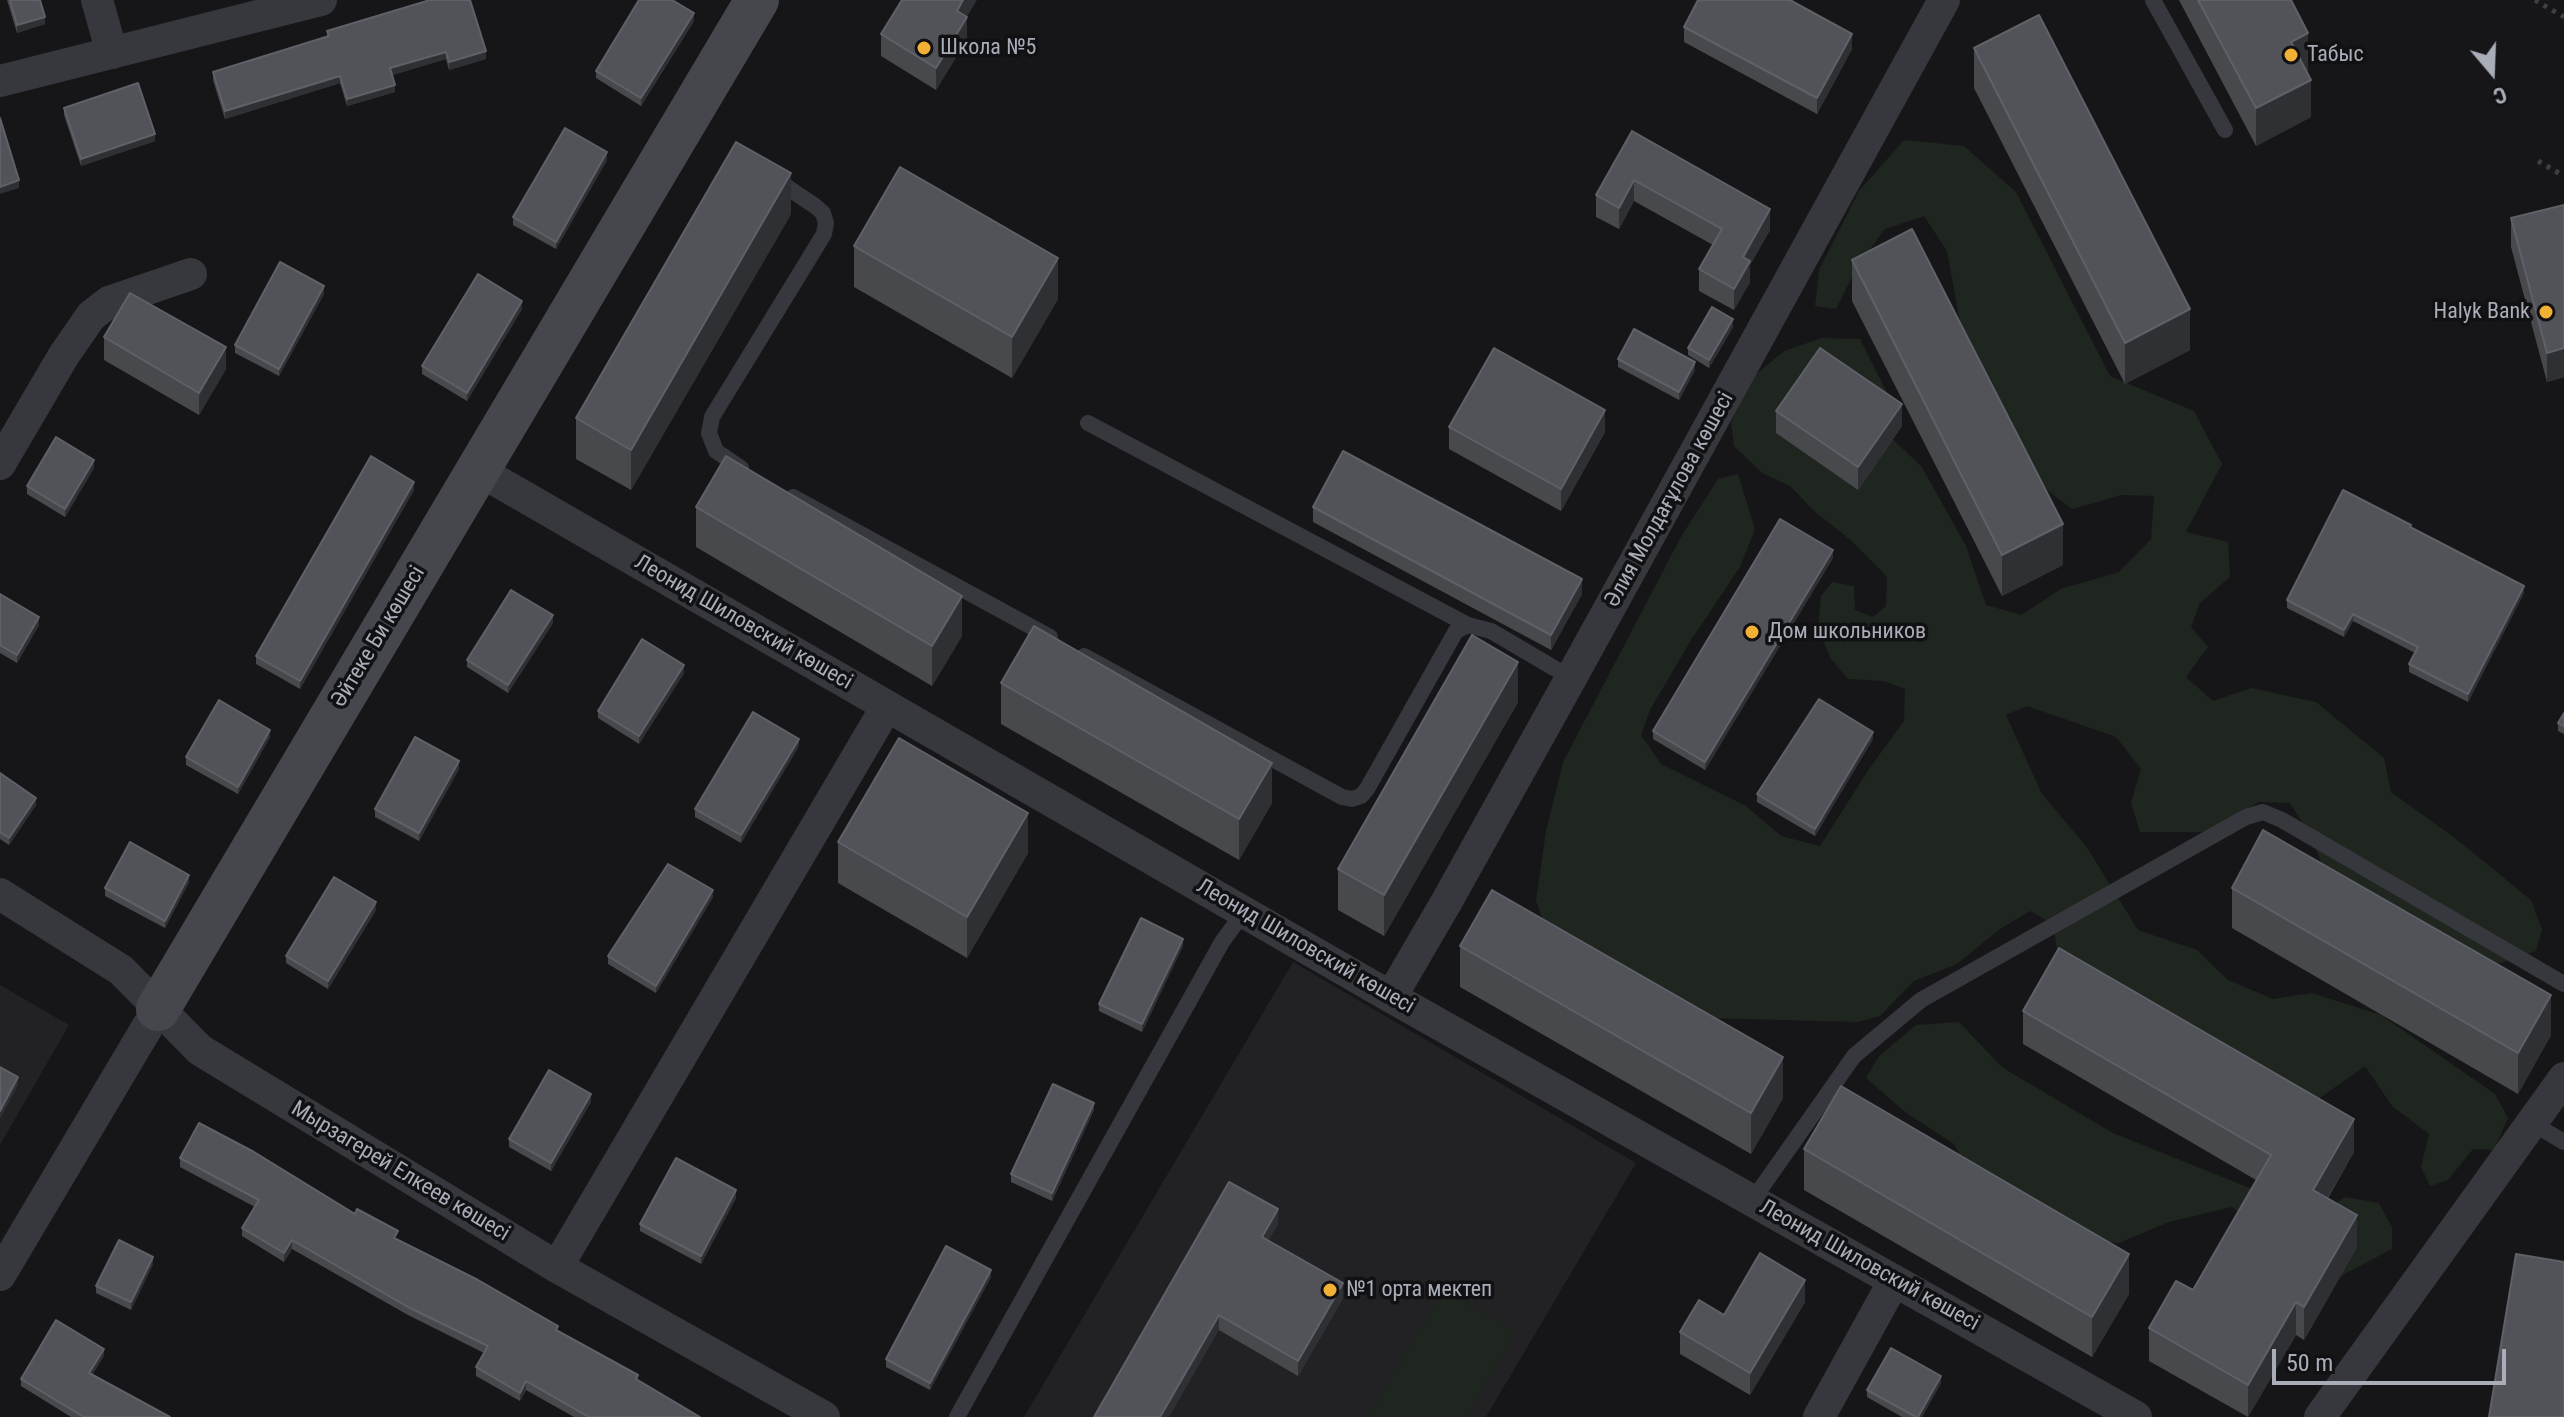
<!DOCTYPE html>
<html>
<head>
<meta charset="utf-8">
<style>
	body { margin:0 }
	#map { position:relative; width:2564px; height:1417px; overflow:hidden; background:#161618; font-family:"Roboto Condensed",sans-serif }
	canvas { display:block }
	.north { position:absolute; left:2452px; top:32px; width:80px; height:80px; -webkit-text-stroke:6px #111113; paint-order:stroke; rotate:161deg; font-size:22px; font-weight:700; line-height:32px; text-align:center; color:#a8adb8 }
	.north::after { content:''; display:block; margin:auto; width:28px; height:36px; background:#a8adb8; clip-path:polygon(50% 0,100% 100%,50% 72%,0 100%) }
	.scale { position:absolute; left:2272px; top:1349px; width:234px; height:36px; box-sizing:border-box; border:4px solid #a8adb8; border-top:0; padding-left:10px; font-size:24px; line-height:28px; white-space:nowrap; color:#a8adb8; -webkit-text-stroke:6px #111113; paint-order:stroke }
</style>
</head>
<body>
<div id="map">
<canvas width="2564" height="1417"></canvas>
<div class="north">С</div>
<div class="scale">50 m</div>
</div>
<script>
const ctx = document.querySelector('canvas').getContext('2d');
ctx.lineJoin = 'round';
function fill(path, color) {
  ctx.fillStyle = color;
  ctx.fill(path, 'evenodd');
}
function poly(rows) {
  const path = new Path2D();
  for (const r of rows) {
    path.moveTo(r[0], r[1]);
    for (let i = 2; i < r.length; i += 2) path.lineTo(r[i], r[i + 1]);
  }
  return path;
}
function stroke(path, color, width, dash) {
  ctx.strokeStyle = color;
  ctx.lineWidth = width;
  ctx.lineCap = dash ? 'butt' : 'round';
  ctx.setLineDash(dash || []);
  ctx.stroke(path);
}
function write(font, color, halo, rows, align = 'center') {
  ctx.font = font + ' "Roboto Condensed",sans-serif';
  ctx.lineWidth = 7;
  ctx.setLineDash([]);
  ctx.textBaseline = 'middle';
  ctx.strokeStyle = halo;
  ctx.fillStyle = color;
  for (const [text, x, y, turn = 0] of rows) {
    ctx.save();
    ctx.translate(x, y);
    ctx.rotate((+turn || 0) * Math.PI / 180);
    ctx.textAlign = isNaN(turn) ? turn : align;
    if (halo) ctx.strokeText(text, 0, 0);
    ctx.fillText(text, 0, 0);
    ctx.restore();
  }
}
fill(poly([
	[1293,962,1636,1163,1486,1417,1024,1417],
	[0,985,69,1025,0,1145]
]), '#222225');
fill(poly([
	[1904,140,1964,146,2016,192,2110,376,2194,411,2222,464,2186,532,2228,542,2230,577,2200,603,2191,627,2208,647,2186,677,2213,701,2251,688,2316,702,2384,758,2391,792,2455,838,2531,900,2542,929,2536,951,2489,967,2326,875,2311,836,2290,803,2258,802,2213,832,2140,832,2131,803,2141,769,2116,737,2027,706,2006,715,2042,794,2086,846,2138,930,2197,950,2228,980,2273,999,2312,993,2381,1015,2495,1094,2508,1118,2494,1150,2473,1149,2448,1180,2430,1186,2421,1167,2429,1134,2392,1106,2365,1066,2317,1100,2060,968,2053,924,2030,911,2000,929,1957,964,1914,981,1880,1016,1858,1022,1706,1018,1550,942,1536,900,1546,831,1563,762,1682,535,1718,479,1738,474,1755,529,1740,567,1691,640,1650,710,1641,735,1661,764,1746,806,1781,836,1820,846,1869,769,1904,721,1905,689,1884,681,1848,679,1831,659,1818,630,1821,596,1832,582,1854,586,1855,610,1873,617,1886,606,1887,577,1853,542,1814,511,1790,486,1762,473,1734,446,1731,423,1748,381,1784,351,1822,338,1860,339,1894,407,1886,433,1922,467,1966,546,1986,605,2021,615,2061,589,2119,572,2151,539,2154,496,2122,495,2072,509,2039,484,1961,328,1947,251,1924,216,1885,229,1858,265,1836,309,1815,306,1819,270,1859,191],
	[1959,1022,2003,1068,2113,1133,2317,1215,2345,1197,2379,1203,2392,1227,2392,1249,2341,1276,2306,1268,2232,1207,2169,1222,2119,1243,2064,1238,1970,1174,1954,1144,1905,1112,1866,1078,1879,1056,1916,1025],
	[1443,1290,1516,1332,1466,1417,1373,1417,1369,1415]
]), '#1e261f');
stroke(poly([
	[2535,0,2564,17],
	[2538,161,2564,176]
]), '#3d3f44', 5, [4, 6]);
stroke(poly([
	[2153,0,2225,130],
	[1088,423,1468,625],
	[741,468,716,451,709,433,712,417,824,234,826,223,823,213,815,206,775,179],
	[793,497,1050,637],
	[1084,656,1342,797,1352,799,1361,796,1367,789,1456,631,1468,625,1491,631,1571,678],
	[2532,1123,2564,1142],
	[1752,1201,1854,1056,1921,1000,2246,817,2263,812,2282,820,2564,984],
	[957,1417,1222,942,1244,912]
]), '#37383d', 16);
stroke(poly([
	[97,0,112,53],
	[0,81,321,0],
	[0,464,64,355,91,316,109,302,191,274],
	[478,470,1391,997,2136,1417],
	[0,894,121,970,200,1050,557,1267,824,1417],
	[1391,997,1447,901,1571,678,1944,0],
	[557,1267,887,706],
	[0,1275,158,1009],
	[1819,1417,1894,1281],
	[2320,1417,2564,1078]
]), '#37383d', 32);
stroke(poly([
	[158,1009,757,0]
]), '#45474d', 44);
fill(poly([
	[7,0,40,0,45,24,17,33],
	[2179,0,2291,0,2308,70,2307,71,2311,117,2256,146],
	[967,17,967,39,936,90,881,56,881,34],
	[694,21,641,106,596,78,596,71],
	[1684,27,1852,49,1817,114,1684,42],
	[327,31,486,59,449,70,446,59,392,75,395,92,347,106,340,83,225,119,213,80,213,72,327,37],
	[1974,48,2190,350,2125,384,1974,88],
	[64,108,155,141,81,166,64,115],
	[1632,131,1770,230,1750,265,1750,282,1734,310,1699,291,1699,269,1713,245,1634,201,1619,229,1596,217,1596,195],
	[607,160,556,249,513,225,513,217],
	[2564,205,2564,377,2547,382,2511,247,2511,218],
	[791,214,631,490,576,459,576,418],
	[854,246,1058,299,1012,378,854,287],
	[1852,260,2063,565,2002,596,1852,301],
	[324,294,279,376,235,353,235,345],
	[522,309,467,401,422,374,422,366],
	[1733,327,1709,368,1688,355,1688,348],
	[104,337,226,369,199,415,104,360],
	[1618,359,1695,370,1679,400,1618,367],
	[1776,411,1902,426,1858,490,1776,433],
	[1449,427,1605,432,1561,511,1449,449],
	[94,468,65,517,27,494,27,486],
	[414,490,300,689,256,664,256,656],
	[696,507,962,636,932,686,696,547],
	[1313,507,1582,594,1551,650,1313,522],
	[1833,558,1705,770,1653,739,1653,731],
	[2524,593,2468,702,2409,672,2409,664,2415,653,2353,621,2344,637,2287,608,2287,600],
	[0,594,39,625,17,663,0,653],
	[553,623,508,693,467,667,467,660],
	[684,673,639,744,598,718,598,711],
	[1001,683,1272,803,1239,860,1001,724],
	[1518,702,1384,936,1338,910,1338,869],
	[2564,713,2564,734,2558,731,2558,723],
	[270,737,238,794,186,765,186,757],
	[1873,739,1815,836,1757,802,1757,794],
	[799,746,741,843,695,817,695,809],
	[459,769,419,841,375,817,375,809],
	[0,773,36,805,9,845,0,839],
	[838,842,1028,853,967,958,838,883],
	[189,882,165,928,105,896,105,888],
	[2232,888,2551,1035,2518,1094,2232,928],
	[713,897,656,993,608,964,608,956],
	[376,910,328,989,286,963,286,956],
	[1183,946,1142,1032,1099,1011,1099,1004],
	[1460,946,1783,1098,1751,1154,1460,987],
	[2023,1011,2354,1152,2328,1198,2357,1247,2304,1340,2296,1335,2248,1417,2149,1361,2149,1328,2193,1290,2256,1180,2023,1044],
	[591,1102,551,1171,509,1147,509,1139],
	[1094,1110,1052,1201,1011,1182,1011,1174],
	[1804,1149,2129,1294,2092,1357,1804,1190],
	[180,1158,397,1240,558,1331,700,1417,574,1417,526,1390,520,1401,476,1376,476,1367,484,1353,408,1315,292,1249,284,1262,242,1236,242,1228,255,1207,180,1167],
	[736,1198,701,1264,640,1231,640,1224],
	[1278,1224,1268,1240,1343,1298,1298,1376,1219,1330,1094,1417],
	[153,1264,131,1310,96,1293,96,1286],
	[991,1277,930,1390,886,1367,886,1359],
	[1805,1302,1750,1395,1680,1354,1680,1332,1724,1315],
	[104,1356,92,1375,170,1417,71,1417,21,1386,21,1379],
	[1941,1383,1922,1417,1902,1417,1867,1397,1867,1390]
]), '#47494d');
fill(poly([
	[963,0,977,0,957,33,957,11],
	[694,13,694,21,641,106,641,98],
	[45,17,45,24,17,33,17,25],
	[967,17,967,39,936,90,936,68],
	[2308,33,2308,70,2291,79,2291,42],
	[1852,34,1852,49,1817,114,1817,98],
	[486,51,486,59,449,70,449,62],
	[446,52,446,59,390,76,390,68],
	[340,76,340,83,225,119,225,111],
	[2311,80,2311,117,2256,146,2256,108],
	[395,85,395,92,347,106,347,99],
	[155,134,155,141,81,166,81,159],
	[607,152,607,160,556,249,556,242],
	[791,173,791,214,631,490,631,450],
	[19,180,19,188,0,194,0,187],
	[1634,180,1634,201,1619,229,1619,208],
	[1770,209,1770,230,1750,265,1750,282,1734,310,1734,289,1743,257],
	[1058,258,1058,299,1012,378,1012,337],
	[324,286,324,294,279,376,279,369],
	[522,301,522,309,467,401,467,393],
	[2190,309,2190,350,2125,384,2125,343],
	[1733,319,1733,327,1709,368,1709,360],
	[226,347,226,369,199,415,199,393],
	[2564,348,2564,377,2547,382,2547,353],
	[1695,362,1695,370,1679,400,1679,392],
	[1902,404,1902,426,1858,490,1858,467],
	[1605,410,1605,432,1561,511,1561,489],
	[94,460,94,468,65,517,65,509],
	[414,482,414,490,300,689,300,681],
	[2063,524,2063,565,2002,596,2002,555],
	[1833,550,1833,558,1705,770,1705,762],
	[1582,579,1582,594,1551,650,1551,635],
	[2524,586,2524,593,2468,702,2468,694],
	[962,596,962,636,932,686,932,646],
	[2353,614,2353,621,2344,637,2344,630],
	[553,615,553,623,508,693,508,685],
	[39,617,39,625,17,663,17,655],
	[1518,662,1518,702,1384,936,1384,895],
	[684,665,684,673,639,744,639,736],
	[270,730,270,737,238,794,238,787],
	[1873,732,1873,739,1815,836,1815,829],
	[799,739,799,746,741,843,741,835],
	[459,761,459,769,419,841,419,833],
	[1272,763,1272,803,1239,860,1239,819],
	[36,798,36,805,9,845,9,838],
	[1028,813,1028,853,967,958,967,917],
	[189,875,189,882,165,928,165,921],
	[713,890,713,897,656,993,656,986],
	[376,902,376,910,328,989,328,981],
	[1183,939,1183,946,1142,1032,1142,1024],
	[2551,995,2551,1035,2518,1094,2518,1053],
	[1783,1057,1783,1098,1751,1154,1751,1113],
	[18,1077,18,1085,0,1119,0,1111],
	[591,1094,591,1102,551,1171,551,1163],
	[1094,1103,1094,1110,1052,1201,1052,1193],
	[2354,1119,2354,1152,2313,1222,2313,1190],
	[736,1190,736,1198,701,1264,701,1256],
	[1278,1209,1278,1224,1262,1252,1262,1237],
	[2357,1215,2357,1247,2304,1340,2304,1307],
	[292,1240,292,1249,284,1262,284,1253],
	[2129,1254,2129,1294,2092,1357,2092,1317],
	[153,1257,153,1264,131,1310,131,1302],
	[991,1270,991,1277,930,1390,930,1383],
	[1805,1280,1805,1302,1750,1395,1750,1373],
	[1343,1283,1343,1298,1298,1376,1298,1361],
	[2296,1302,2296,1335,2248,1417,2248,1385],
	[1219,1315,1219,1330,1169,1417,1160,1417],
	[104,1349,104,1356,89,1380,89,1373],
	[1941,1376,1941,1383,1922,1417,1918,1417],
	[526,1381,526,1390,520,1401,520,1393]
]), '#2f3033');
const building = poly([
	[10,0,40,0,45,17,17,25,10,0],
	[430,0,470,0,486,51,449,62,446,52,390,68,395,85,347,99,340,76,225,111,213,72,329,36,327,31,430,0],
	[639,0,672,0,694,13,641,98,596,71,639,0],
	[902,0,963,0,957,11,967,17,936,68,881,34,902,0],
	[1698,0,1790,0,1852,34,1817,98,1684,27,1698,0],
	[2198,0,2291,0,2308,33,2291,42,2311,80,2256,108,2198,0],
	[2039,15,2190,309,2125,343,1974,48,2039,15],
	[138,83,155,134,81,159,64,108,138,83],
	[0,118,19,180,0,187,0,118],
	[565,128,607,152,556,242,513,217,565,128],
	[1632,131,1770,209,1743,257,1750,261,1734,289,1699,269,1722,229,1634,180,1619,208,1596,195,1632,131],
	[736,142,791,173,631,450,576,418,736,142],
	[900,167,1058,258,1012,337,854,246,900,167],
	[2564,205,2564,348,2547,353,2511,218,2564,205],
	[1912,229,2063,524,2002,555,1852,260,1912,229],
	[280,262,324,286,279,369,235,345,280,262],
	[478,274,522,301,467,393,422,366,478,274],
	[130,293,226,347,199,393,104,337,130,293],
	[1712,307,1733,319,1709,360,1688,348,1712,307],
	[1634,329,1695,362,1679,392,1618,359,1634,329],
	[1494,348,1605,410,1561,489,1449,427,1494,348],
	[1820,348,1902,404,1858,467,1776,411,1820,348],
	[56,437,94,460,65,509,27,486,56,437],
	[1343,451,1582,579,1551,635,1313,507,1343,451],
	[371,456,414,482,300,681,256,656,371,456],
	[726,456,962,596,932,646,696,507,726,456],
	[2343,490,2411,525,2410,527,2524,586,2468,694,2409,664,2418,647,2353,614,2344,630,2287,600,2343,490],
	[1780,519,1833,550,1705,762,1653,731,1780,519],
	[511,590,553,615,508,685,467,660,511,590],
	[0,594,39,617,17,655,0,645,0,594],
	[1034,626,1272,763,1239,819,1001,683,1034,626],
	[1472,635,1518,662,1384,895,1338,869,1472,635],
	[642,639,684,665,639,736,598,711,642,639],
	[1819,699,1873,732,1815,829,1757,794,1819,699],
	[219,700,270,730,238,787,186,757,219,700],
	[753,712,799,739,741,835,695,809,753,712],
	[2564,713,2564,726,2558,723,2564,713],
	[415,737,459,761,419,833,375,809,415,737],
	[899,738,1028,813,967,917,838,842,899,738],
	[0,773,36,798,9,838,0,832,0,773],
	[2263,830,2551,995,2518,1053,2232,888,2263,830],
	[130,842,189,875,165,921,105,888,130,842],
	[668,864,713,890,656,986,608,956,668,864],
	[334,877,376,902,328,981,286,956,334,877],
	[1492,890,1783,1057,1751,1113,1460,946,1492,890],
	[1141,918,1183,939,1142,1024,1099,1004,1141,918],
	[2059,948,2354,1119,2313,1190,2357,1215,2304,1307,2296,1302,2248,1385,2149,1328,2176,1281,2193,1290,2271,1155,2023,1011,2059,948],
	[0,1067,18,1077,0,1111,0,1067],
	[549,1070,591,1094,551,1163,509,1139,549,1070],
	[1053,1084,1094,1103,1052,1193,1011,1174,1053,1084],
	[1841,1086,2129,1254,2092,1317,1804,1149,1841,1086],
	[199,1123,254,1152,355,1214,357,1209,398,1231,394,1238,478,1280,558,1326,556,1330,638,1375,636,1379,700,1417,589,1417,526,1381,520,1393,476,1367,488,1346,408,1307,292,1240,284,1253,242,1228,259,1200,180,1158,199,1123],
	[676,1158,736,1190,701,1256,640,1224,676,1158],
	[1229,1182,1278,1209,1262,1237,1343,1283,1298,1361,1219,1315,1160,1417,1094,1417,1229,1182],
	[119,1240,153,1257,131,1302,96,1286,119,1240],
	[946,1246,991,1270,930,1383,886,1359,946,1246],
	[1760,1253,1805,1280,1750,1373,1680,1332,1699,1300,1724,1315,1760,1253],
	[2516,1254,2564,1262,2564,1417,2489,1417,2516,1254],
	[56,1320,104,1349,89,1373,170,1417,84,1417,21,1379,56,1320],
	[1891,1348,1941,1376,1918,1417,1916,1417,1867,1390,1891,1348]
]);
fill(building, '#525359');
stroke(building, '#5f6168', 2);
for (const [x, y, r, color] of [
	[924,48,8,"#f2b134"],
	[2291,55,8,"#f2b134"],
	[2546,312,8,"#f2b134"],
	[1752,632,8,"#f2b134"],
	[1330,1290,8,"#f2b134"]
]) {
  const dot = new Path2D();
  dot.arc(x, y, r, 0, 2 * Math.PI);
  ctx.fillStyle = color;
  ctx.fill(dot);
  stroke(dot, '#111113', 3);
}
write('22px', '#a8adb8', '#111113', [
	["Школа №5",940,48],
	["Табыс",2307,55],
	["Halyk Bank",2530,312,"right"],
	["Дом школьников",1768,632],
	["№1 орта мектеп",1346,1290]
], 'left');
write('22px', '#a8adb8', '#111113', [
	["Әлия Молдағұлова көшесі",1670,500,-61],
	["Леонид Шиловский көшесі",743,623,30],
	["Әйтеке Би көшесі",379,637,-59],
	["Леонид Шиловский көшесі",1305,947,30],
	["Мырзагерей Елкеев көшесі",400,1172,31],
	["Леонид Шиловский көшесі",1869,1266,29]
]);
</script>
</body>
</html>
